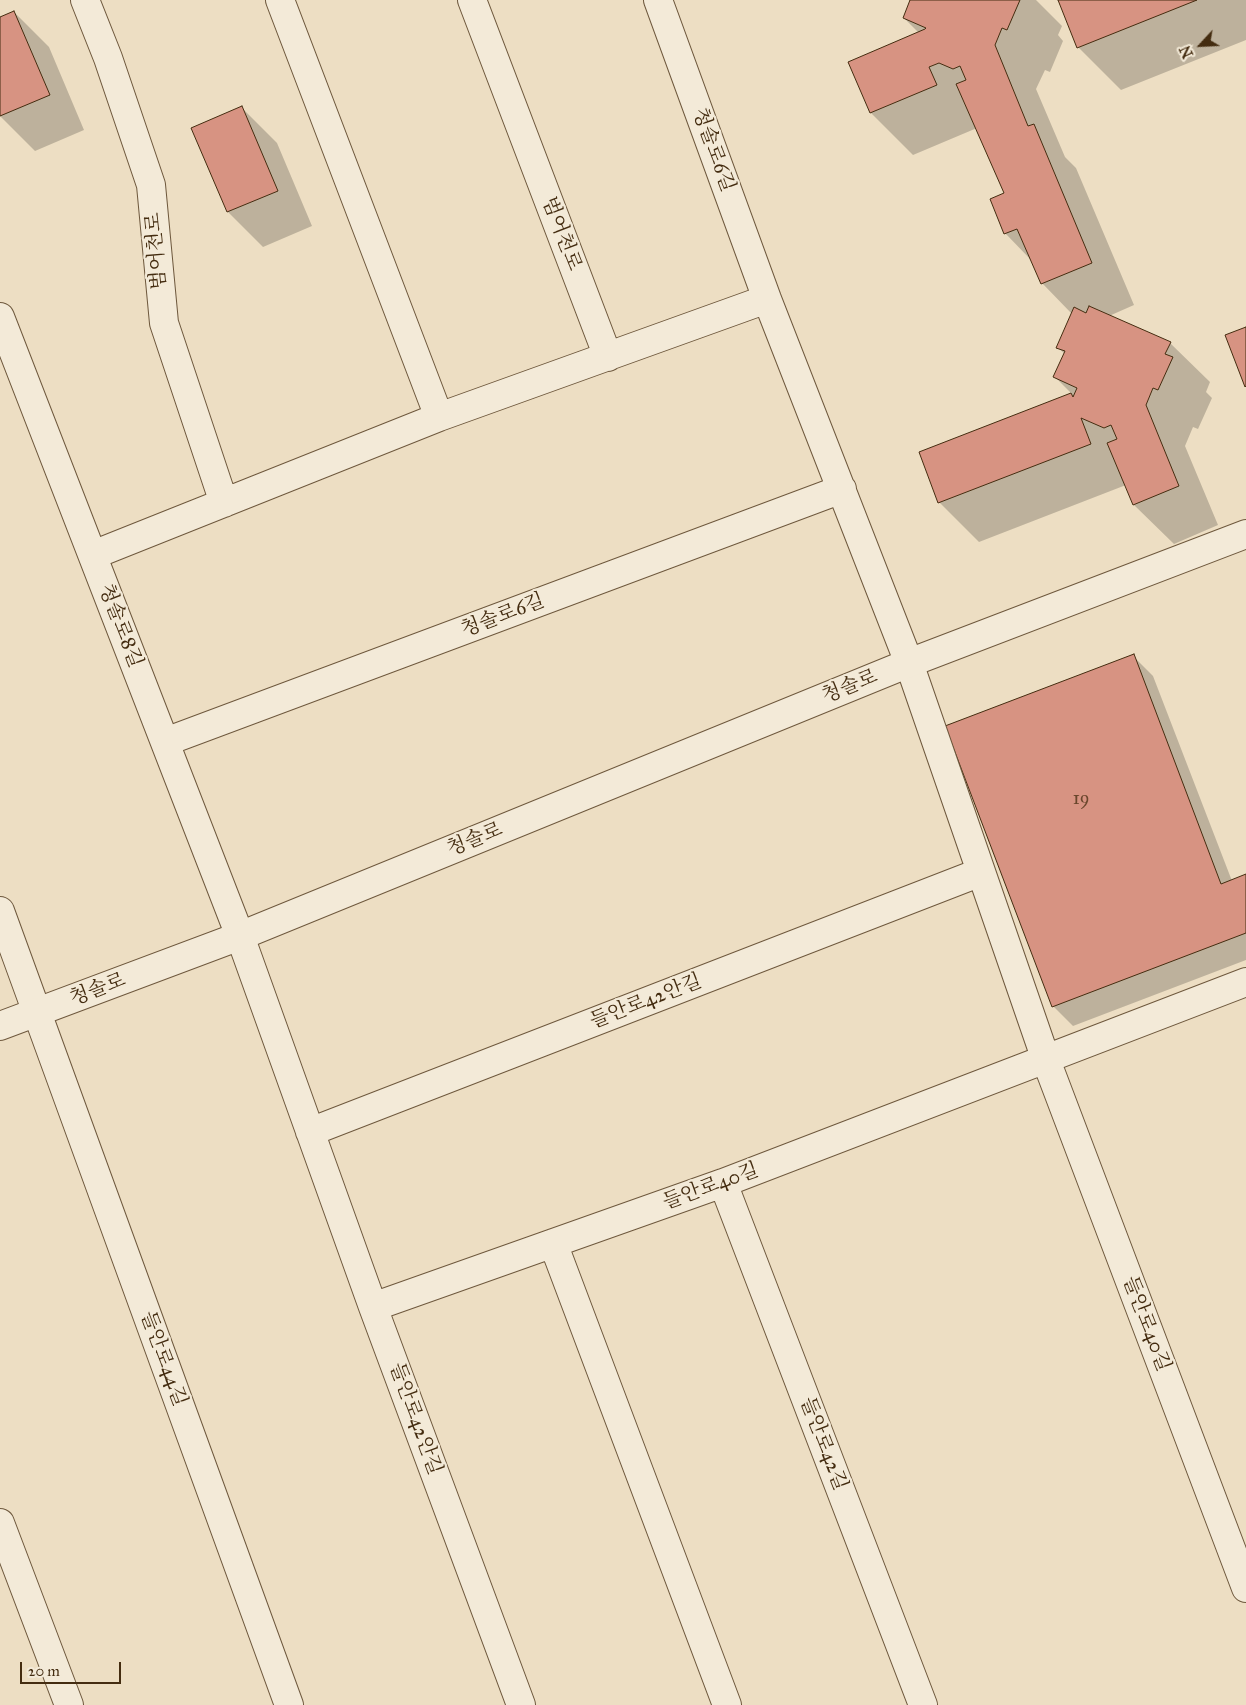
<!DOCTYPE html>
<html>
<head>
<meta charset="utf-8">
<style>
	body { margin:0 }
	#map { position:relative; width:1246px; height:1705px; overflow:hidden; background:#eddec3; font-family:"IM FELL Great Primer",serif }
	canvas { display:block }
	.north { position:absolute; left:1176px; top:20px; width:50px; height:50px; -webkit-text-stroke:4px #f3ead8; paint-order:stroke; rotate:245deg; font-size:14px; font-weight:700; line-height:20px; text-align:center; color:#442c10 }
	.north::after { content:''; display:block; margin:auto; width:18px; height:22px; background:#442c10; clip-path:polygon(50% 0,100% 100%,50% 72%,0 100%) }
	.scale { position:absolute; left:20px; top:1662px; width:101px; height:22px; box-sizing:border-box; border:2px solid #442c10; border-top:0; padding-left:6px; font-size:15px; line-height:18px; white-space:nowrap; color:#442c10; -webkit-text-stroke:4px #f3ead8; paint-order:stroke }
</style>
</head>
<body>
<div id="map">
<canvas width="1246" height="1705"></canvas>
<div class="north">N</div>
<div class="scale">20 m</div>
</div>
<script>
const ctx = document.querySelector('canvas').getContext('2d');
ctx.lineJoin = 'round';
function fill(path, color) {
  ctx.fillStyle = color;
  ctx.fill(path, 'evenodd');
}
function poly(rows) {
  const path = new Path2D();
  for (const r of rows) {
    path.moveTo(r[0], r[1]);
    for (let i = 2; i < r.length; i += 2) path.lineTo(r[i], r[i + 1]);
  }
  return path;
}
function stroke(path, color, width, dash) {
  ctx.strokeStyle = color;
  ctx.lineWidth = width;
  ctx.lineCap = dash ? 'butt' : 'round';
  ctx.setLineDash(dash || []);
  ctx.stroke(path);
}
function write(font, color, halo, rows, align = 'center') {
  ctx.font = font + ' "IM FELL Great Primer","Noto Serif KR",serif';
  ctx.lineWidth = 4.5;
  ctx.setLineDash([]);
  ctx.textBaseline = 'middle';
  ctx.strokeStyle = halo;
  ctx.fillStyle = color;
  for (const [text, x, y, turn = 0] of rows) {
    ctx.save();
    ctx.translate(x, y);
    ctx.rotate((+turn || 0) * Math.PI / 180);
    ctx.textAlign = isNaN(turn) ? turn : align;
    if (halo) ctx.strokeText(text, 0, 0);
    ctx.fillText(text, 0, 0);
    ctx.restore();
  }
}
fill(poly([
	[912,0,1036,0,1062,26,1058,35,1063,41,1050,72,1045,70,1036,89,1065,157,1076,168,1134,305,1109,316,1170,343,1210,382,1206,392,1212,398,1198,429,1193,427,1185,446,1218,525,1174,544,1134,505,1126,485,979,542,939,502,920,452,1072,394,1055,377,1065,354,1058,348,1072,314,1042,283,1032,261,1005,233,1006,194,977,128,913,155,871,113,919,33,904,18],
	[1059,0,1246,0,1246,40,1121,90,1078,47],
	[14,12,49,47,84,130,35,151,0,116,0,18],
	[242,108,277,143,312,226,263,247,228,212],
	[1133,656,1153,676,1232,881,1246,876,1246,960,1073,1026,1053,1006]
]), '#0003');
const building = poly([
	[910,0,1020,0,1007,30,1002,28,995,45,1028,126,1034,124,1092,263,1041,284,1017,229,1004,234,990,199,1004,193,956,84,966,80,960,66,953,69,939,63,929,67,937,85,870,113,848,62,925,29,926,28,903,18,910,0],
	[1058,0,1197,0,1077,48,1058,0],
	[14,11,50,95,0,116,0,17,14,11],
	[242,106,278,191,227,212,191,128,242,106],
	[1089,306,1171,342,1165,354,1173,357,1158,390,1153,388,1146,405,1179,486,1133,505,1107,443,1117,439,1111,425,1104,428,1081,418,1091,444,938,503,919,452,1071,393,1073,397,1077,388,1053,377,1065,351,1056,348,1074,307,1086,313,1089,306],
	[1246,327,1246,386,1245,387,1225,335,1246,327],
	[1134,654,1221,884,1246,874,1246,933,1052,1007,945,726,1134,654]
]);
fill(building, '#d79382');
stroke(building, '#442c10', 1);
const minor = poly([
	[85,0,108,58,151,185,164,323,224,503],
	[280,0,439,417],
	[472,0,608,357],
	[658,0,767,299,909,663,1046,1060,1246,1588],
	[0,317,240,936,373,1307,521,1705],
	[93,555,439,417,767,299],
	[165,742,842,489],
	[0,911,289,1705],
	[310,1132,981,872],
	[723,1183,923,1705],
	[553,1243,727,1705],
	[373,1307,723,1183,1246,982],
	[0,1523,69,1705]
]);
const tertiary = poly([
	[0,1026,240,936,909,663,1246,534]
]);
stroke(minor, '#6e583d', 30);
stroke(tertiary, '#6e583d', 30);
stroke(minor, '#f3ead8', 28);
stroke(tertiary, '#f3ead8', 28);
write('18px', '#69462c', null, [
	["19",1081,800]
]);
write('20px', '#442c10', '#f3ead8', [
	["청솔로6길",713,150,70],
	["범어천로",561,234,69],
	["범어천로",157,251,-95],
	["청솔로6길",503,616,-21],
	["청솔로8길",120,626,69],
	["청솔로",850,687,-22],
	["청솔로",475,840,-22],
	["청솔로",98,990,-21],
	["들안로42안길",646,1002,-21],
	["들안로40길",711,1187,-20],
	["들안로40길",1146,1324,69],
	["들안로44길",163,1359,70],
	["들안로42안길",415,1419,70],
	["들안로42길",823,1444,69]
]);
</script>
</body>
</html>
